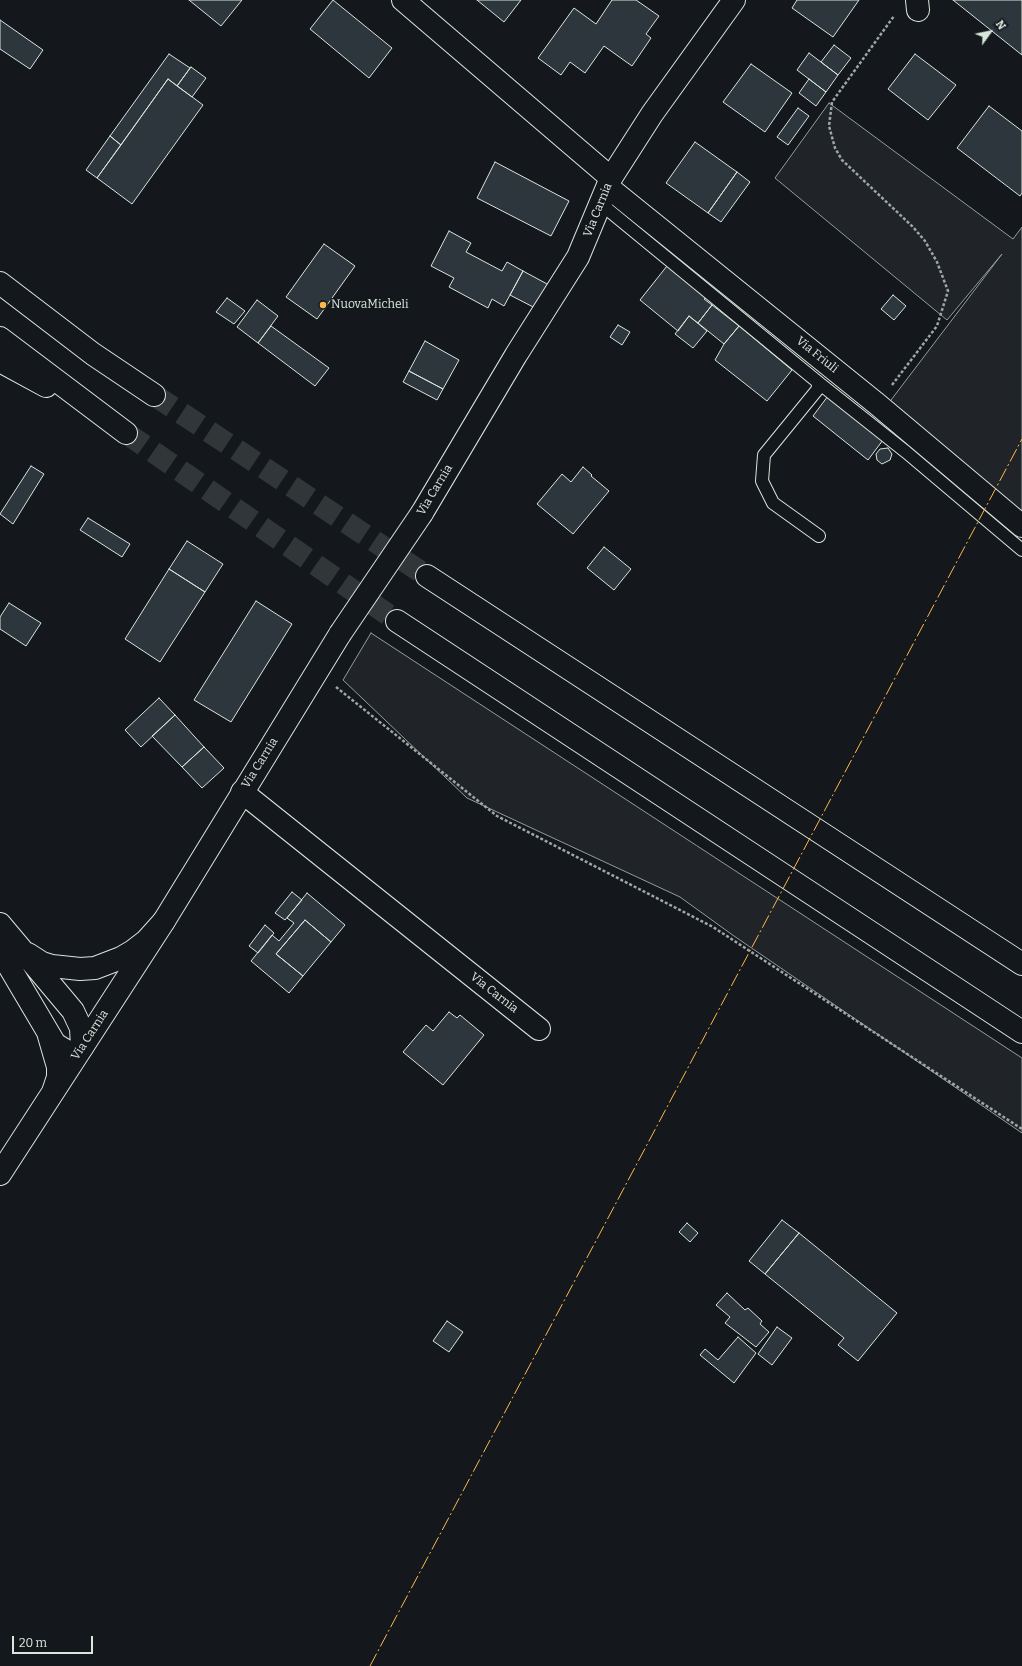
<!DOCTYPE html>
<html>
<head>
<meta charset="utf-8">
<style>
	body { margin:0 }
	#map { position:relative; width:1022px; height:1666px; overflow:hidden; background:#14181c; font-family:Bitter,serif }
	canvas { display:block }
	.north { position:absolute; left:970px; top:12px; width:40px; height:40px; -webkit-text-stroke:3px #14181c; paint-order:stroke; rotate:57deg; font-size:11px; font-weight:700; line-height:16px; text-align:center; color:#d8e6dc }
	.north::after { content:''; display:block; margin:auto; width:14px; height:18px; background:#d8e6dc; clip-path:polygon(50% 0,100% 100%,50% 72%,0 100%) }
	.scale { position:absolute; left:12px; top:1636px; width:81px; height:18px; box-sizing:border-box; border:2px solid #d8e6dc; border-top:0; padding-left:5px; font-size:12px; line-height:14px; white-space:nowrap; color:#d8e6dc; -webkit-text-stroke:3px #14181c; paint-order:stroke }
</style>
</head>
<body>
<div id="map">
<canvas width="1022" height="1666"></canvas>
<div class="north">N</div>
<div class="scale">20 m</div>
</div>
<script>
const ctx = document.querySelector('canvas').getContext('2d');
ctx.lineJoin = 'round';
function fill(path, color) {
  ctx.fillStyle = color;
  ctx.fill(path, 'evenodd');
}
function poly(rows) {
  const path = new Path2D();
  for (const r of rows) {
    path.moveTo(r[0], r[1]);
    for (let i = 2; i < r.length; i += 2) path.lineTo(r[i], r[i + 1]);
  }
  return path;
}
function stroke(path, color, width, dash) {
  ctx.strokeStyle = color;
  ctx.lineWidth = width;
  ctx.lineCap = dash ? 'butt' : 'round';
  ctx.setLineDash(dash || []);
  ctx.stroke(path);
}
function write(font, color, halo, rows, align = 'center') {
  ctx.font = font + ' Bitter,serif';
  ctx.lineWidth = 3;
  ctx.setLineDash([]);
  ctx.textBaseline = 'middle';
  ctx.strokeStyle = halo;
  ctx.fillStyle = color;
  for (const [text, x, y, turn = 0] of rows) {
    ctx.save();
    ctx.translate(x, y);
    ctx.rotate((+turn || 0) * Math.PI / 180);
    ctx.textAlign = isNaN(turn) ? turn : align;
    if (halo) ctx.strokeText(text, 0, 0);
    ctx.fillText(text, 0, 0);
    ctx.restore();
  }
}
const green = poly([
	[829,103,1013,239,1022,227,1022,515,888,404,1002,254,947,320,775,178,829,103],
	[371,633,1022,1058,1022,1133,734,936,680,897,467,798,343,680,371,633]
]);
fill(green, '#202428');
stroke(green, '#939e99', 1);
const building = poly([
	[189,0,242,0,221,26,189,0],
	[333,0,392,48,369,78,310,29,333,0],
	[477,0,521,0,504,22,477,0],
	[612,0,636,0,659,16,646,34,651,38,632,66,604,46,585,73,570,62,561,75,538,58,574,8,596,24,612,0],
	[797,0,859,0,833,37,792,8,797,0],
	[953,0,1022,0,1022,55,953,0],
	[0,20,43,50,30,69,0,49,0,20],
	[834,45,851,58,838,75,821,62,834,45],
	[809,53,838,75,826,92,797,70,809,53],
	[169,54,190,68,177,86,168,79,121,145,110,136,169,54],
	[915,54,956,85,928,120,888,89,915,54],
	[751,64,792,93,765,132,723,102,751,64],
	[191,67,206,78,192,97,177,86,191,67],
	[168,79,203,105,132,204,97,178,168,79],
	[809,79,826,92,816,106,799,93,809,79],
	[989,106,1022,131,1022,193,1020,196,957,148,989,106],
	[798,108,809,116,788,145,777,137,798,108],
	[110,136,121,145,97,178,86,170,110,136],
	[695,142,737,172,708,213,666,183,695,142],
	[495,162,569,201,551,236,477,198,495,162],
	[737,172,750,182,721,222,708,213,737,172],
	[449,231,471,243,466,252,502,271,507,262,523,271,504,306,492,299,488,308,449,287,454,278,431,266,449,231],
	[324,244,355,266,317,319,286,297,324,244],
	[667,266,706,298,704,299,712,305,698,323,689,316,678,331,640,300,667,266],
	[523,271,549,285,537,309,510,295,523,271],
	[893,295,906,306,894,320,881,309,893,295],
	[227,298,245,311,234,324,216,312,227,298],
	[257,300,278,316,258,343,237,327,257,300],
	[712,305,739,326,724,344,698,323,712,305],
	[689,316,707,331,693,348,675,334,689,316],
	[618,325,630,332,622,345,610,337,618,325],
	[271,326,329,368,315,386,258,343,271,326],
	[739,326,792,370,767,401,715,360,724,344,739,326],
	[425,341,459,360,443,389,409,371,425,341],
	[409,371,443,389,437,400,403,382,409,371],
	[828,396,883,440,868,460,813,416,828,396],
	[888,448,892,454,890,460,882,464,877,460,876,454,880,449,888,448],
	[31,466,44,474,13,524,0,514,31,466],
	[583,467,592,475,591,476,609,491,573,534,537,504,562,474,571,482,583,467],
	[88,518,130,544,122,557,80,530,88,518],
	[187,541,223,564,205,592,169,569,187,541],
	[604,547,631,569,614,590,587,568,604,547],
	[169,569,205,592,160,662,125,639,169,569],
	[256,601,292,624,231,722,194,700,256,601],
	[9,603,41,623,26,646,0,629,0,617,9,603],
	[159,698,175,715,141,747,125,730,159,698],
	[175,715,204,747,182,767,152,736,175,715],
	[204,747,224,768,202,788,182,767,204,747],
	[292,892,302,900,285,920,275,913,292,892],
	[307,893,345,925,331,942,305,920,276,954,303,976,289,993,251,961,272,935,279,941,294,923,287,918,307,893],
	[305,920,331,942,303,976,276,954,305,920],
	[265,925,274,933,258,953,249,946,265,925],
	[449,1012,457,1018,460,1015,484,1035,443,1085,403,1052,426,1025,433,1031,449,1012],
	[782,1220,799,1233,765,1274,749,1261,782,1220],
	[687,1223,698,1233,690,1242,679,1232,687,1223],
	[799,1233,897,1313,858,1361,838,1345,844,1338,765,1274,799,1233],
	[727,1293,745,1310,748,1308,762,1321,760,1324,769,1332,756,1347,725,1323,730,1317,716,1305,727,1293],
	[447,1321,463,1332,449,1352,433,1341,447,1321],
	[777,1327,792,1338,772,1365,758,1354,777,1327],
	[738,1337,756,1353,734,1383,700,1355,705,1349,718,1360,738,1337]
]);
fill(building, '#2c363c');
stroke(building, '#d8e6dc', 1);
stroke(poly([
	[154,395,427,576],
	[126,433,397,621]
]), '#313739', 22, [22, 11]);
const service = poly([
	[601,204,819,383,817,390,764,455,762,481,773,503,819,536],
	[819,383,906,452,1022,550]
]);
const minor = poly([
	[403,0,611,178],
	[917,0,918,10],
	[608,187,877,404,1022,526],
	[242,792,539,1029]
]);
const tertiary = poly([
	[422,513,516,355,578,257,611,178,652,114,734,0],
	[0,1174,164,921,340,634]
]);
const trunk = poly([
	[0,283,93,354,154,395],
	[0,338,126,433],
	[0,361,46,386],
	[427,576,1022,964],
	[397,621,1022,1032],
	[0,924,73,1011,81,1028,82,1047,75,1051,68,1052,55,1044,0,951],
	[28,954,42,963,52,966,80,969,95,968,121,958,133,951,146,941,164,921],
	[49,1036,58,1067,58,1077,54,1089]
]);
stroke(service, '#d8e6dc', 14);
stroke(minor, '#d8e6dc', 24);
stroke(tertiary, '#d8e6dc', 24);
stroke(trunk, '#d8e6dc', 24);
stroke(poly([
	[892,385,937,326,948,291,937,262,925,241,913,227,842,160,835,148,829,126,832,102,894,16],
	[336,687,497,816,713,927,1022,1129]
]), '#9da8a2', 2.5, [3, 2]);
stroke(service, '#14181c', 12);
stroke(minor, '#14181c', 22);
stroke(tertiary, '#14181c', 22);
stroke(trunk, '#14181c', 22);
const tertiaryBridge = poly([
	[340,634,422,513]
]);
stroke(tertiaryBridge, '#d8e6dc', 24, []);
stroke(tertiaryBridge, '#14181c', 22);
stroke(poly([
	[370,1666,1022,439]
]), '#ffb74d', 1, [14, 3, 2, 3]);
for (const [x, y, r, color] of [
	[323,305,4,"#ffb74d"]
]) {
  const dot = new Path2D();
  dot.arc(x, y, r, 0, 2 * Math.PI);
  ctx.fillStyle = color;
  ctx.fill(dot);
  stroke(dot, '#14181c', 1.5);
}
write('12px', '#d8e6dc', '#14181c', [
	["Via Carnia",598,210,-68],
	["Via Friuli",817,355,39],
	["Via Carnia",435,490,-59],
	["Via Carnia",260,763,-58],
	["Via Carnia",494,993,38],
	["Via Carnia",90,1035,-57]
]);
write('12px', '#d8e6dc', '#14181c', [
	["NuovaMicheli",331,305]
], 'left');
</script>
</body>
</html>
